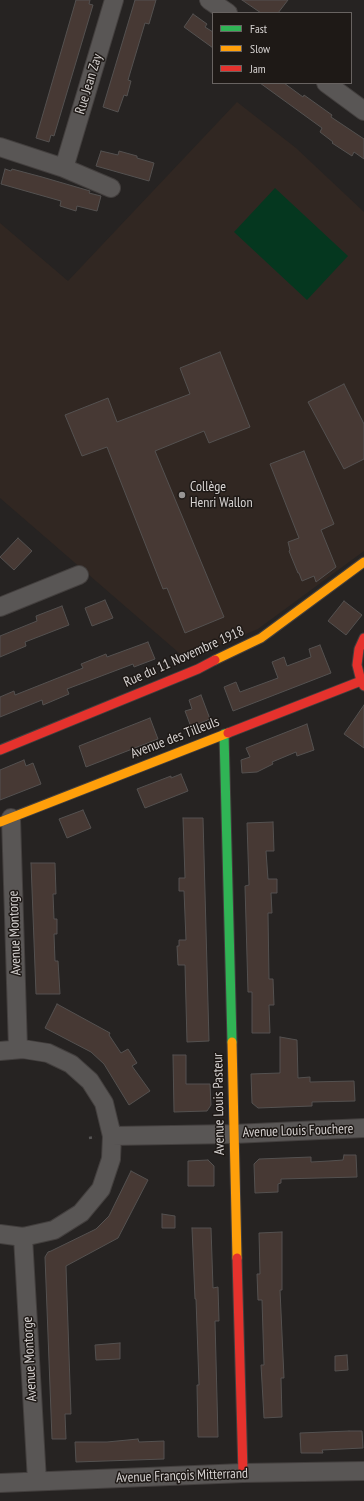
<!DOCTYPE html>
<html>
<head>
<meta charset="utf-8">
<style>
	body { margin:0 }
	#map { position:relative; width:364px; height:1501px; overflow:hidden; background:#262322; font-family:"PT Sans Narrow",sans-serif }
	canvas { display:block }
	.legend { position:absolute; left:212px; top:12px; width:140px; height:72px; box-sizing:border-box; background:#1e1916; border:1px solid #686361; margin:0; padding:5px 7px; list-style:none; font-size:12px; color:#d6d2d1 }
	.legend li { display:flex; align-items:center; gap:8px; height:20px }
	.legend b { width:20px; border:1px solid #686361 }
</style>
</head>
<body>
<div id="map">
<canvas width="364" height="1501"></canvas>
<ul class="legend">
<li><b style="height:5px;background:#30b455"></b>Fast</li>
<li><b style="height:5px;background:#ff9f0a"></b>Slow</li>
<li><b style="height:5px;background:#e5322d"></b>Jam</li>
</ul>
</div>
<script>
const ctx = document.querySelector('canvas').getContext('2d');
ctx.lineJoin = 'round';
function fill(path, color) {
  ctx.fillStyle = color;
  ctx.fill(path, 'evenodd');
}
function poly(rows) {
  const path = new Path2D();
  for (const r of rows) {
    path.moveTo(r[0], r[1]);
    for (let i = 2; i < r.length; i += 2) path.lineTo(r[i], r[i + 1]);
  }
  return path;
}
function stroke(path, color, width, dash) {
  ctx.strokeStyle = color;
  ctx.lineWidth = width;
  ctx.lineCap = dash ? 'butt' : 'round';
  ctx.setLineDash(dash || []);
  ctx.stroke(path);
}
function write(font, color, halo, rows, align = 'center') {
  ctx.font = font + ' "PT Sans Narrow",sans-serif';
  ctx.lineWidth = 3;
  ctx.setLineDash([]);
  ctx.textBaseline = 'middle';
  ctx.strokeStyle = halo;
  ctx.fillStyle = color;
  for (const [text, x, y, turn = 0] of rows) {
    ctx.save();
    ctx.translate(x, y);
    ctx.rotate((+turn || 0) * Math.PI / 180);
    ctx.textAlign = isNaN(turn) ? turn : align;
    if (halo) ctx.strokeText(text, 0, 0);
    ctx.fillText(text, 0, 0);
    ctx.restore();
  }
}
fill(poly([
	[237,102,296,148,364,212,364,551,258,629,186,659,0,498,0,223,68,281]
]), '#312722');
fill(poly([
	[275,188,348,256,307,300,234,232]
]), '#05371f');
const building = poly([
	[76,0,90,0,89,4,93,5,54,136,51,135,49,142,36,138,76,0],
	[135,0,156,0,149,24,145,23,128,80,131,81,127,96,124,95,118,112,103,107,135,0],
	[242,0,288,0,278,13,261,13,242,0],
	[193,14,207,24,205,27,213,32,213,48,184,27,193,14],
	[260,83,284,83,303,97,304,95,332,115,331,117,364,139,364,159,354,152,352,156,332,143,333,142,320,132,322,128,260,83],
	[101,151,118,155,119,151,137,156,137,158,154,163,149,181,96,166,101,151],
	[5,169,11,171,12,169,42,177,90,191,89,193,101,196,97,211,77,206,76,211,60,206,61,201,1,184,5,169],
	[220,352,250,427,209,443,204,431,155,451,224,617,185,633,167,588,163,589,107,447,82,456,65,415,108,398,117,422,190,394,180,368,220,352],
	[344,384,364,424,364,459,344,469,308,402,344,384],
	[304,451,334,524,321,530,336,567,316,582,314,576,302,581,299,573,298,573,289,551,290,550,288,542,299,538,270,464,304,451],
	[18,538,32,551,14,570,0,557,18,538],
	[105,600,113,618,92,626,85,608,105,600],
	[344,601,362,615,346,635,328,621,344,601],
	[62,606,69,625,25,642,26,646,0,657,0,636,37,621,36,616,62,606],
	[148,642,155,659,134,667,133,664,67,689,69,694,43,705,42,700,0,717,0,697,14,691,15,695,83,668,81,664,106,654,107,657,148,642],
	[320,645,331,673,233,711,224,687,236,682,240,692,278,678,272,662,284,657,287,666,311,657,309,649,320,645],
	[201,695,210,719,191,727,185,711,192,709,189,700,201,695],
	[364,705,364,748,344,734,364,705],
	[150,718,158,739,86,767,79,746,150,718],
	[307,724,314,750,297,756,296,752,272,762,273,764,257,772,242,773,241,760,250,757,246,748,307,724],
	[24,760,26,766,33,763,41,784,0,800,0,770,24,760],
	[181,774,188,791,145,808,137,789,171,776,171,778,181,774],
	[83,810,91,828,67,838,59,819,83,810],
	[183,818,203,818,209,1041,187,1042,185,965,178,965,177,946,179,946,179,940,186,940,184,891,179,891,179,878,185,878,183,818],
	[273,822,274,851,266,851,268,879,277,879,277,893,271,893,272,913,268,913,269,979,273,979,274,1005,269,1005,270,1033,252,1033,252,992,248,992,245,886,249,885,247,823,273,822],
	[31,863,55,863,56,894,53,894,54,919,57,919,57,934,54,934,55,961,58,961,60,994,36,994,31,863],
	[57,1004,110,1033,109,1035,121,1053,128,1049,137,1063,132,1066,150,1091,129,1105,104,1064,91,1052,45,1028,57,1004],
	[280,1037,297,1040,298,1078,310,1077,310,1082,354,1081,355,1101,312,1102,312,1106,258,1108,252,1103,251,1074,280,1073,280,1037],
	[173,1055,186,1055,186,1084,210,1084,211,1105,207,1111,174,1112,173,1055],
	[344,1155,356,1155,357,1177,281,1179,281,1183,278,1184,278,1192,255,1193,254,1164,259,1159,311,1157,311,1162,329,1161,343,1160,344,1155],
	[208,1160,214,1166,214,1186,188,1186,188,1161,208,1160],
	[131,1171,148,1180,118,1238,66,1266,71,1414,65,1414,66,1439,52,1439,45,1257,48,1252,51,1251,96,1229,109,1216,131,1171],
	[162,1214,175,1216,175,1228,162,1228,162,1214],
	[192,1228,211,1228,213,1288,218,1287,219,1321,215,1321,218,1437,198,1437,197,1385,199,1385,196,1299,195,1299,192,1228],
	[282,1232,282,1290,280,1290,284,1378,281,1378,282,1417,264,1418,261,1365,264,1365,262,1300,258,1300,257,1274,260,1274,259,1233,282,1232],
	[120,1343,120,1359,96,1360,95,1345,120,1343],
	[347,1355,348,1370,335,1371,335,1356,347,1355],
	[349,1431,362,1431,363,1448,322,1450,323,1453,301,1453,300,1433,349,1431],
	[138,1439,139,1442,164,1441,164,1459,76,1462,75,1442,107,1442,138,1439]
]);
fill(building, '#473934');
stroke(building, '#545150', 1);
const street = poly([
	[209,0,228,13],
	[326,83,364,111],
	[0,147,64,168,114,0],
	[64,168,111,188],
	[0,607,79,575],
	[11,818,18,1049],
	[0,1051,23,1049,48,1053,71,1064,90,1081,104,1103,112,1136,111,1159,101,1189,81,1213,54,1230,23,1237,0,1234],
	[112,1136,233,1134,364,1128],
	[23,1237,37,1481],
	[0,1483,243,1473,364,1471]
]);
const fast = poly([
	[224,734,232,1042]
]);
const slow = poly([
	[215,660,261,638,364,562],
	[0,822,228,733],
	[232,1042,237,1258]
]);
const jam = poly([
	[364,638,359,649,357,665,361,681,364,686],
	[228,733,361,681],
	[0,750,198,669,215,660],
	[237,1258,243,1473]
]);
stroke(street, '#433f3e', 20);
stroke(fast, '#433f3e', 11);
stroke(slow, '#433f3e', 11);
stroke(jam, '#433f3e', 11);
stroke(poly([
	[89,1138,95,1137]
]), '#575555', 2.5, [3, 3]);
stroke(street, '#595655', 18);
stroke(fast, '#30b455', 9);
stroke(slow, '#ff9f0a', 9);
stroke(jam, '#e5322d', 9);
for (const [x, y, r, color] of [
	[182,495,4,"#989594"]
]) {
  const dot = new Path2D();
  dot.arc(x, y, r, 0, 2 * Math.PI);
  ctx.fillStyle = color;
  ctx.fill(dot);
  stroke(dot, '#1e1916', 1.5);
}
write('14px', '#d6d2d1', '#1e1916', [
	["Rue Jean Zay",89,84,-73],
	["Rue du 11 Novembre 1918",184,657,-24],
	["Avenue des Tilleuls",175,738,-21],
	["Avenue Montorge",15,933,-92],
	["Avenue Louis Pasteur",219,1104,-91],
	["Avenue Louis Fouchere",298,1131,-2],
	["Avenue Montorge",30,1359,-93],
	["Avenue François Mitterrand",182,1476,-2]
]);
write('14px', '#d6d2d1', '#1e1916', [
	["Collège",190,487],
	["Henri Wallon",190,503]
], 'left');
</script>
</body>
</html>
